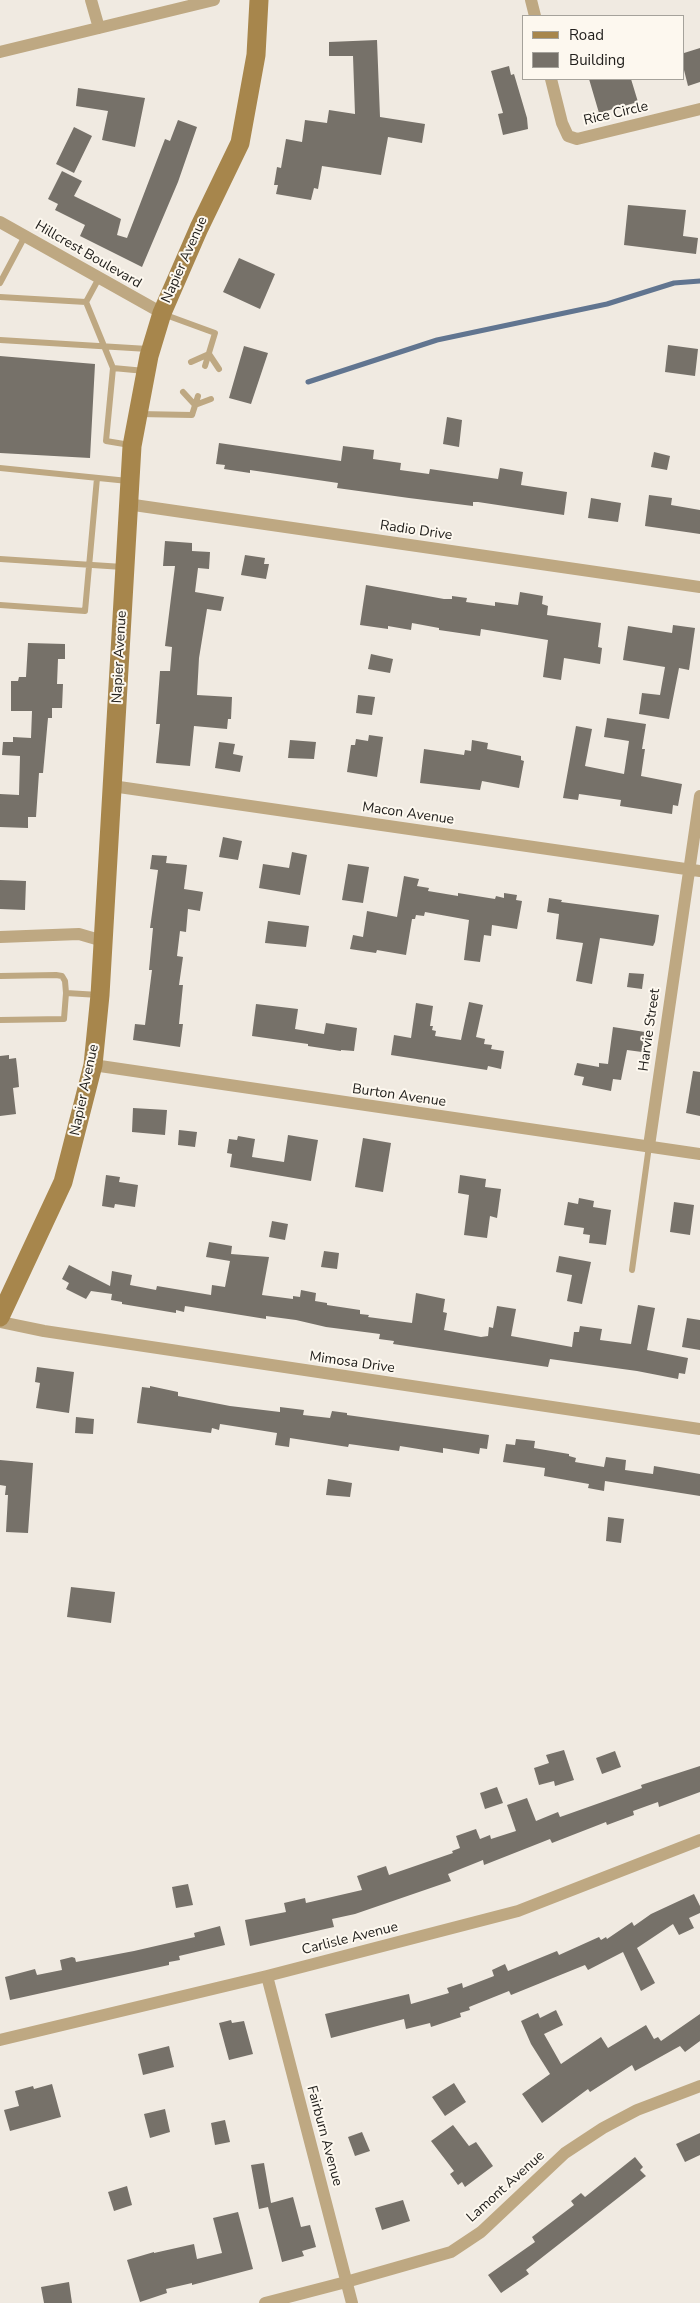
<!DOCTYPE html>
<html>
<head>
<meta charset="utf-8">
<style>
	body { margin:0 }
	#map { position:relative; width:700px; height:2303px; overflow:hidden; background:#f0eae1; font-family:"Nunito Sans",sans-serif }
	canvas { display:block }
	.legend { position:absolute; left:522px; top:15px; width:162px; height:65px; box-sizing:border-box; background:#fdf8ef; border:1px solid #a5a29b; margin:0; padding:6px 9px; list-style:none; font-size:15px; color:#22201d }
	.legend li { display:flex; align-items:center; gap:10px; height:25px }
	.legend b { width:25px; border:1px solid #a5a29b }
</style>
</head>
<body>
<div id="map">
<canvas width="700" height="2303"></canvas>
<ul class="legend">
<li><b style="height:6px;background:#a7864c"></b>Road</li>
<li><b style="height:14px;background:#767169"></b>Building</li>
</ul>
</div>
<script>
const ctx = document.querySelector('canvas').getContext('2d');
ctx.lineJoin = 'round';
function poly(rows) {
  const path = new Path2D();
  for (const r of rows) {
    path.moveTo(r[0], r[1]);
    for (let i = 2; i < r.length; i += 2) path.lineTo(r[i], r[i + 1]);
  }
  return path;
}
function stroke(path, color, width, dash) {
  ctx.strokeStyle = color;
  ctx.lineWidth = width;
  ctx.lineCap = dash ? 'butt' : 'round';
  ctx.setLineDash(dash || []);
  ctx.stroke(path);
}
function fill(path, color) {
  ctx.fillStyle = color;
  ctx.fill(path, 'evenodd');
}
function write(font, color, halo, rows, align = 'center') {
  ctx.font = font + ' "Nunito Sans",sans-serif';
  ctx.lineWidth = 4;
  ctx.setLineDash([]);
  ctx.textBaseline = 'middle';
  ctx.strokeStyle = halo;
  ctx.fillStyle = color;
  for (const [text, x, y, turn = 0] of rows) {
    ctx.save();
    ctx.translate(x, y);
    ctx.rotate((+turn || 0) * Math.PI / 180);
    ctx.textAlign = isNaN(turn) ? turn : align;
    if (halo) ctx.strokeText(text, 0, 0);
    ctx.fillText(text, 0, 0);
    ctx.restore();
  }
}
stroke(poly([
	[308,382,437,340,607,304,674,283,700,281]
]), '#617590', 5);
fill(poly([
	[377,40,380,117,425,124,422,143,388,137,381,175,322,166,318,189,314,188,311,200,276,194,278,185,274,185,277,167,281,168,286,139,302,142,305,120,327,123,329,110,355,114,353,56,329,56,329,42],
	[700,48,700,82,688,86,684,70,684,53],
	[509,66,511,75,514,74,527,118,528,129,503,135,498,114,503,113,491,71],
	[589,79,631,79,638,102,599,113],
	[78,88,145,98,135,147,102,140,108,111,76,106],
	[178,120,197,127,178,182,142,267,80,236,85,225,55,210,58,204,48,199,62,171,82,181,74,196,121,219,117,235,127,238,165,139,170,141],
	[74,127,92,136,74,173,56,164],
	[628,205,686,210,683,236,698,238,696,254,624,245],
	[239,258,275,274,260,309,223,292],
	[668,345,698,349,695,376,665,372],
	[244,346,268,353,251,404,229,398],
	[0,356,95,364,90,458,0,453],
	[447,417,462,420,459,447,443,444],
	[219,443,341,461,343,446,374,450,373,459,401,463,400,470,429,474,430,469,498,479,500,468,523,472,521,485,567,492,564,515,478,502,473,502,473,506,409,498,337,488,338,483,250,470,250,473,224,469,225,465,216,464],
	[654,452,670,456,667,470,651,467],
	[649,495,672,498,671,505,700,510,700,534,645,526],
	[591,498,621,503,618,522,588,518],
	[165,541,192,543,192,551,210,552,209,569,198,568,195,592,224,597,221,611,207,609,199,658,197,695,232,697,231,719,228,719,227,729,194,726,190,766,156,763,160,724,156,724,160,671,170,671,172,647,165,646,175,566,163,566],
	[245,555,265,558,264,564,269,564,266,579,241,575],
	[366,585,444,599,452,599,452,596,467,598,466,602,495,606,495,602,518,605,520,592,543,596,542,604,548,606,547,615,601,623,598,647,602,648,600,664,564,658,561,680,543,677,548,640,481,629,480,636,439,630,439,628,412,623,411,630,388,626,388,629,360,625],
	[673,625,695,628,689,670,679,668,669,719,639,714,642,693,660,695,665,667,623,660,628,626,672,633],
	[28,643,65,644,65,659,58,659,57,684,63,684,62,708,52,708,52,718,48,718,43,773,39,773,36,817,28,817,28,828,0,827,0,794,19,795,20,756,2,755,3,742,13,742,13,737,31,738,32,711,11,711,11,681,18,681,19,677,26,677],
	[371,654,393,659,390,673,368,669],
	[358,695,375,697,372,715,356,713],
	[607,718,646,724,642,749,645,749,641,776,682,784,678,806,673,805,672,814,620,806,621,800,579,794,578,800,563,798,576,726,592,729,585,766,624,774,629,741,604,737],
	[369,735,383,737,377,777,347,772,351,745,355,745,356,739,368,741],
	[290,740,316,742,314,759,288,758],
	[472,740,488,743,487,749,521,756,521,760,524,761,519,788,482,781,480,790,420,783,424,749,464,755,465,750,471,751],
	[219,742,235,744,233,754,243,756,240,772,215,768],
	[223,837,242,841,238,860,219,857],
	[292,852,307,855,300,895,259,888,263,864,289,868],
	[152,855,167,856,166,863,187,865,184,889,203,892,200,911,188,909,186,932,180,931,177,956,183,957,179,985,183,985,179,1024,183,1024,180,1047,133,1040,135,1024,145,1025,152,970,149,970,153,928,150,928,158,870,150,869],
	[348,864,369,867,363,903,342,900],
	[404,876,419,879,417,886,429,888,428,891,458,896,458,893,495,899,496,896,504,898,504,893,517,895,516,900,522,901,517,929,492,925,491,936,484,935,480,962,464,960,469,920,425,912,424,916,416,915,415,919,412,919,406,955,377,950,376,953,350,949,353,935,363,937,367,911,397,917],
	[0,880,26,881,25,910,0,909],
	[549,898,562,900,561,902,659,915,655,942,653,946,600,938,592,984,576,981,583,943,556,939,559,914,547,912],
	[268,921,309,926,306,947,265,943],
	[629,973,644,974,642,989,627,987],
	[469,1002,483,1005,476,1037,485,1039,484,1044,492,1045,491,1049,504,1051,501,1069,488,1066,487,1070,391,1055,394,1035,411,1038,416,1003,433,1006,430,1026,433,1026,432,1030,436,1031,435,1036,461,1040],
	[256,1004,298,1009,295,1029,324,1034,326,1023,357,1028,354,1051,341,1050,341,1051,308,1046,308,1044,252,1036],
	[613,1027,645,1032,642,1052,627,1050,621,1080,613,1079,611,1091,582,1085,584,1077,574,1075,577,1063,599,1067,599,1063,608,1064],
	[9,1055,9,1059,16,1058,18,1075,19,1087,13,1088,16,1114,0,1116,0,1056],
	[693,1071,700,1072,700,1116,686,1113],
	[133,1108,167,1110,165,1135,132,1132],
	[179,1130,197,1132,195,1147,178,1145],
	[288,1135,318,1140,311,1181,230,1167,232,1154,227,1153,229,1139,237,1140,238,1136,255,1139,252,1157,284,1162],
	[363,1138,391,1143,383,1192,355,1187],
	[106,1175,120,1177,119,1182,138,1185,135,1207,115,1204,114,1208,102,1206],
	[460,1175,486,1179,485,1187,501,1189,497,1218,490,1216,487,1238,464,1235,469,1195,458,1193],
	[579,1198,594,1201,593,1207,611,1210,606,1245,589,1243,590,1235,583,1234,584,1228,564,1225,568,1202,578,1204],
	[674,1202,694,1205,690,1235,670,1232],
	[272,1221,288,1224,285,1240,269,1237],
	[209,1242,232,1246,231,1254,269,1257,262,1295,293,1299,293,1296,300,1297,301,1290,316,1293,315,1301,327,1303,327,1305,360,1310,360,1314,369,1315,368,1317,412,1323,416,1293,445,1299,443,1312,447,1313,444,1330,481,1337,488,1336,489,1327,493,1328,497,1306,516,1309,511,1336,572,1347,574,1332,579,1332,580,1326,602,1329,600,1340,631,1344,638,1305,655,1308,647,1350,688,1358,685,1374,679,1373,678,1379,637,1371,550,1359,548,1367,393,1344,394,1341,379,1339,380,1334,326,1327,296,1320,266,1316,266,1319,185,1306,184,1312,176,1310,176,1313,122,1304,122,1302,111,1300,112,1294,91,1291,86,1299,66,1289,69,1283,62,1279,69,1265,110,1286,112,1271,132,1275,130,1285,156,1290,157,1286,211,1295,212,1285,225,1287,230,1261,206,1257],
	[324,1251,339,1253,337,1269,321,1267],
	[559,1256,591,1262,582,1304,567,1301,572,1275,556,1272],
	[687,1318,700,1320,700,1350,682,1347],
	[37,1367,74,1372,69,1413,36,1408,40,1383,35,1382],
	[150,1386,178,1392,178,1396,230,1406,280,1412,280,1407,304,1410,303,1415,330,1418,332,1411,347,1413,347,1415,489,1435,487,1449,480,1448,479,1454,443,1448,443,1453,400,1446,399,1451,349,1444,348,1447,290,1438,289,1447,275,1445,277,1433,220,1424,219,1430,212,1428,211,1433,137,1423,142,1387,150,1388],
	[76,1417,94,1419,93,1434,75,1433],
	[516,1439,535,1441,534,1448,569,1454,569,1456,576,1458,575,1462,604,1467,606,1457,626,1460,625,1470,653,1474,654,1466,700,1474,700,1496,605,1481,604,1491,588,1488,589,1484,544,1476,545,1468,503,1462,506,1444,515,1445],
	[0,1460,33,1463,28,1533,6,1532,8,1495,5,1495,6,1486,0,1485],
	[328,1479,352,1483,350,1497,326,1495],
	[608,1517,624,1519,621,1543,606,1541],
	[71,1587,115,1592,111,1623,67,1617],
	[564,1750,574,1780,555,1786,554,1781,539,1785,534,1768,549,1763,546,1755],
	[615,1751,621,1767,602,1774,596,1758],
	[700,1766,700,1792,659,1807,658,1802,633,1811,634,1815,607,1825,606,1822,552,1843,550,1839,484,1865,483,1860,448,1874,451,1881,355,1914,332,1919,334,1927,250,1946,245,1920,286,1912,284,1903,305,1898,306,1903,362,1890,357,1876,386,1866,389,1875,453,1853,452,1851,460,1848,456,1836,476,1829,480,1839,490,1835,491,1839,516,1831,507,1805,527,1798,536,1821,558,1812,560,1817,642,1788,641,1785],
	[497,1787,503,1803,485,1809,480,1793],
	[188,1884,193,1905,176,1908,172,1887],
	[694,1894,700,1906,700,1913,689,1918,694,1928,679,1935,673,1924,637,1948,655,1983,641,1991,623,1952,588,1970,585,1965,511,1995,509,1991,469,2007,470,2010,460,2013,461,2017,431,2027,430,2023,406,2029,404,2019,331,2038,325,2014,409,1994,411,2004,449,1993,447,1988,462,1983,463,1988,494,1976,492,1970,505,1964,508,1971,557,1951,559,1955,599,1937,601,1940,606,1937,607,1939,632,1922,634,1926,651,1914],
	[220,1926,225,1945,179,1956,180,1960,169,1962,169,1965,10,2000,5,1977,35,1969,37,1975,62,1970,60,1960,72,1957,75,1958,76,1962,134,1951,195,1937,194,1933],
	[556,2010,563,2025,544,2034,561,2064,601,2037,608,2048,646,2025,654,2039,658,2037,661,2041,700,2014,700,2041,685,2052,680,2046,635,2071,632,2065,590,2092,588,2089,542,2123,522,2094,550,2074,531,2044,521,2021,538,2013,540,2018],
	[231,2020,232,2023,244,2021,253,2054,229,2060,219,2023],
	[169,2046,174,2067,143,2075,138,2054],
	[454,2083,466,2102,445,2116,432,2097],
	[52,2084,61,2117,10,2131,4,2110,19,2106,15,2091,33,2086,34,2089],
	[165,2109,170,2132,150,2138,144,2114],
	[225,2120,230,2142,215,2145,211,2123],
	[453,2125,469,2146,476,2142,493,2166,465,2187,462,2182,458,2185,450,2174,454,2171,431,2141],
	[362,2132,370,2151,355,2156,348,2137],
	[700,2133,700,2155,685,2162,676,2144],
	[635,2157,643,2167,640,2170,646,2176,526,2270,529,2274,501,2293,488,2275,535,2242,532,2237,574,2205,571,2201,581,2193,585,2197],
	[264,2163,271,2203,293,2197,301,2227,310,2225,316,2247,302,2251,304,2256,282,2262,268,2207,259,2209,251,2165],
	[127,2186,132,2205,114,2211,108,2192],
	[403,2200,410,2221,382,2230,375,2208],
	[238,2212,253,2269,192,2285,192,2283,166,2289,167,2293,140,2302,127,2260,154,2252,154,2253,194,2244,197,2259,222,2253,213,2218],
	[69,2282,72,2303,44,2303,41,2287]
]), '#767169');
stroke(poly([
	[0,283,25,236],
	[0,297,86,302,99,278],
	[86,302,113,368],
	[163,314,215,333,205,366],
	[0,340,148,349],
	[191,362,209,354,219,369],
	[183,392,195,405,211,399],
	[139,414,192,415,198,396],
	[130,445,106,441,113,368,145,371],
	[0,468,128,481],
	[0,559,123,567],
	[0,605,85,611,97,478],
	[0,976,56,975,62,976,65,981,66,993],
	[0,1020,64,1019,66,993,99,995],
	[632,1270,649,1146]
]), '#bea882', 6);
stroke(poly([
	[91,0,99,28],
	[531,0,535,16],
	[0,52,214,0],
	[551,79,562,123,568,136,577,139,700,109],
	[0,222,162,313],
	[127,504,700,587],
	[112,786,700,871],
	[0,937,79,934,103,941],
	[93,1065,700,1154],
	[649,1146,700,796],
	[0,1322,44,1331,700,1429],
	[267,1976,352,2303],
	[0,2040,267,1976,518,1911,700,1840],
	[265,2303,346,2282,451,2252,481,2232,565,2153,603,2128,637,2110,700,2086]
]), '#bea882', 12);
stroke(poly([
	[0,1317,63,1182,93,1065,100,995,132,446,149,356,162,313,199,228,240,143,256,55,259,0]
]), '#a7864c', 19);
write('14px', '#22201d', '#fdf8ef', [
	["Rice Circle",616,114,-13],
	["Hillcrest Boulevard",88,255,30],
	["Napier Avenue",185,260,-66],
	["Radio Drive",416,531,8],
	["Napier Avenue",120,657,-87],
	["Macon Avenue",408,814,8],
	["Harvie Street",650,1030,-82],
	["Napier Avenue",85,1090,-78],
	["Burton Avenue",399,1096,8],
	["Mimosa Drive",352,1363,8],
	["Carlisle Avenue",350,1939,-14],
	["Fairburn Avenue",324,2136,75],
	["Lamont Avenue",506,2187,-42]
]);
</script>
</body>
</html>
